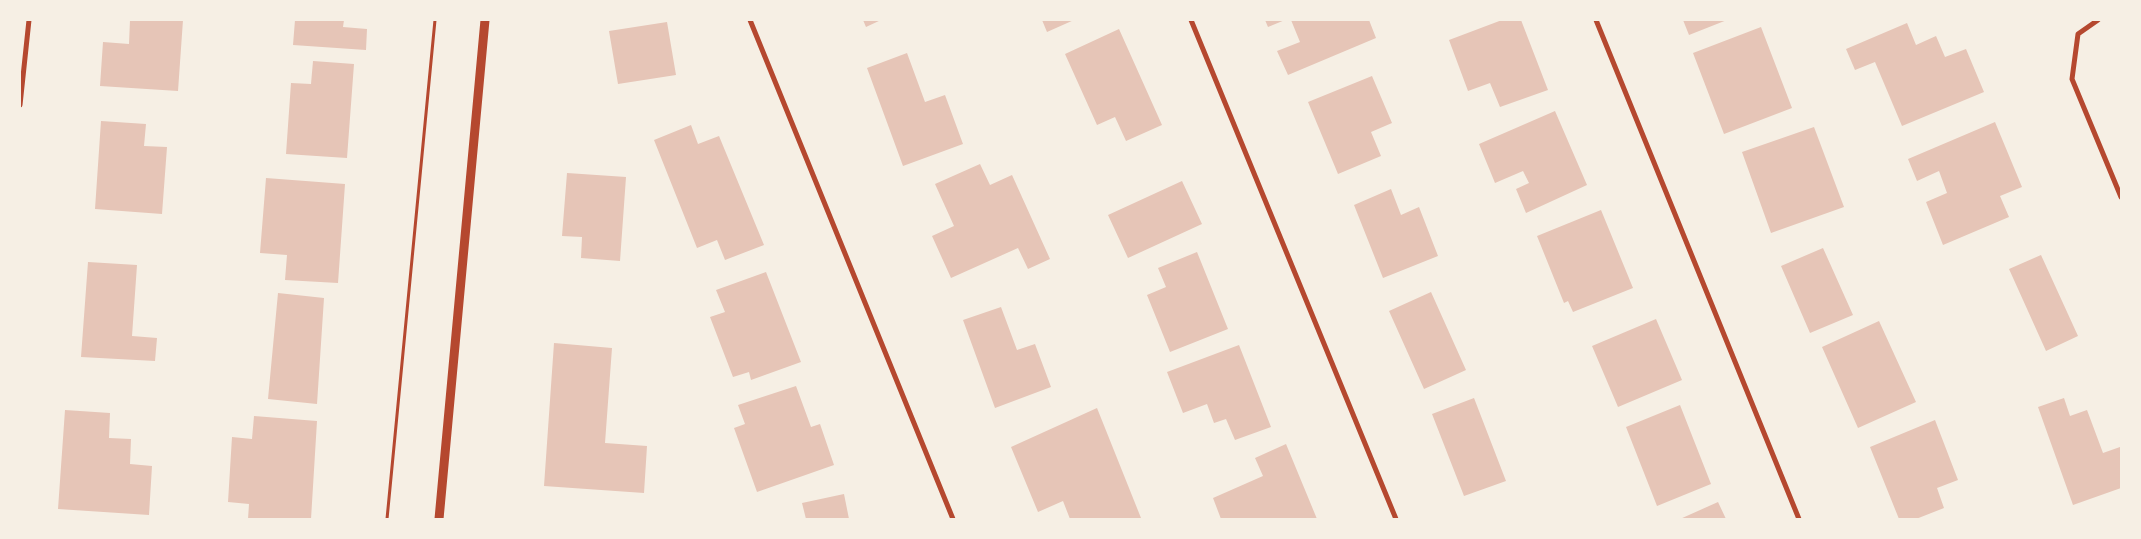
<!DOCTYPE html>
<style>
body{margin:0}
#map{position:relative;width:2141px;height:539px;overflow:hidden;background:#f6efe4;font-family:Rubik,sans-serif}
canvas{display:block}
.frame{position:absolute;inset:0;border:21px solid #f6efe4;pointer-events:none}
</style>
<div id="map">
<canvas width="2141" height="539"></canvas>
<div class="frame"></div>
</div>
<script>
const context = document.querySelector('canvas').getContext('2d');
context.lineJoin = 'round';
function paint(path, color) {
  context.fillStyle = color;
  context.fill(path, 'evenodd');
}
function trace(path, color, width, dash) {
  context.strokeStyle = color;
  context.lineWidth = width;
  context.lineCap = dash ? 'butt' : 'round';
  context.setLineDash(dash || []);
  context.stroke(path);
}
const building = new Path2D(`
 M130,20h53l-5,71 -78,-5 3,-44 26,2z
 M295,20h49l-1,7 24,2 -1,21 -73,-5z
 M863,20h18l-15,7z
 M1042,20h32l-27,12z
 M1265,20h20l-17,7z
 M1291,20h78l7,18 -88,37 -11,-24 23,-9z
 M1502,20h19l27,70 -48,17 -10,-24 -22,8 -19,-51z
 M1683,20h44l-38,15z
 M667,22l9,53 -58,9 -9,-53z
 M1907,23l9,22 20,-9 9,21 21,-8 18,43 -82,34 -27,-64 -20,8 -9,-21z
 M1761,27l31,81 -68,26 -31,-81z
 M1119,29l43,96 -36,16 -11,-24 -18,8 -32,-71z
 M907,53l18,49 20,-7 18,49 -60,22 -36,-98z
 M313,61l41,3 -7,94 -61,-4 5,-71 20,1z
 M1372,76l20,47 -21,9 10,24 -43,18 -30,-72z
 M1555,111l32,74 -61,28 -10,-24 13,-6 -6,-12 -28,12 -16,-39z
 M101,121l45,3 -2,22 23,1 -5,67 -67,-5z
 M1995,122l27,65 -22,9 9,21 -66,28 -17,-43 21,-9 -8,-22 -22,10 -9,-22z
 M691,125l7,19 21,-8 45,109 -39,15 -8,-20 -20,8 -43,-108z
 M1814,127l30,80 -73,26 -29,-81z
 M980,164l10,21 22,-10 38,84 -22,10 -10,-21 -67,30 -19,-42 22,-10 -19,-42z
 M567,173l59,4 -6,84 -39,-3 1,-21 -20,-1z
 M266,178l79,6 -7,99 -53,-3 2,-25 -27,-2z
 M1182,181l20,43 -74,34 -20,-43z
 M1391,189l10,26 18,-8 19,49 -55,22 -29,-73z
 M1601,210l32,78 -60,24 -5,-11 -4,2 -27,-67z
 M1823,248l30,67 -43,18 -29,-67z
 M1197,252l31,77 -58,23 -23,-57 19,-8 -8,-19z
 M2041,255l37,81 -32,15 -37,-82z
 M88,262l49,3 -5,71 25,2 -2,23 -74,-4z
 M766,272l35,90 -50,18 -2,-8 -16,5 -23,-60 15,-5 -9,-22z
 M1431,292l35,78 -42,19 -35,-78z
 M278,293l46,5 -7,106 -49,-5z
 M1001,307l16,43 18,-6 16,43 -56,21 -32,-88z
 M1656,319l26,61 -64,27 -26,-61z
 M1879,321l37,81 -58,26 -36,-81z
 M554,343l58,5 -7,95 42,3 -3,47 -100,-7z
 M1239,345l32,82 -36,13 -9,-21 -12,4 -7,-19 -24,9 -16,-41z
 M796,386l15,41 9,-3 14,41 -77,27 -23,-64 11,-4 -7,-19z
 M1474,398l32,83 -42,15 -32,-82z
 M2064,398l6,18 17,-6 16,43 17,-6 1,2v39l-48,17 -35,-98z
 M1680,405l31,79 -54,22 -31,-79z
 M1097,408l44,110 -71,1 -7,-18 -25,11 -27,-65z
 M65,410l45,3 -1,25 22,1 -1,25 22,2 -3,49 -91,-6z
 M254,416l63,5 -6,98h-63l1,-15 -21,-2 4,-65 20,2z
 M1935,420l23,60 -21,8 7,20 -28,11h-17l-29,-72z
 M1286,444l31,75h-96l-8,-21 50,-22 -8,-18z
 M844,494l5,25h-43l-4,-16z
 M1718,502l8,17h-46z`);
const path = new Path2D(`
 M387,519l48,-499`);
const minor = new Path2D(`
 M750,20l203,499
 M1191,20l205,499
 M1596,20l203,499
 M2098,20l-20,14 -6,45 49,118
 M20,105l9,-85`);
const tertiary = new Path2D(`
 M439,519l46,-499`);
paint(building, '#e6c5b7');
trace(path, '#b5482f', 3);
trace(minor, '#b5482f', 5);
trace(tertiary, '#b5482f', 9);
</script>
